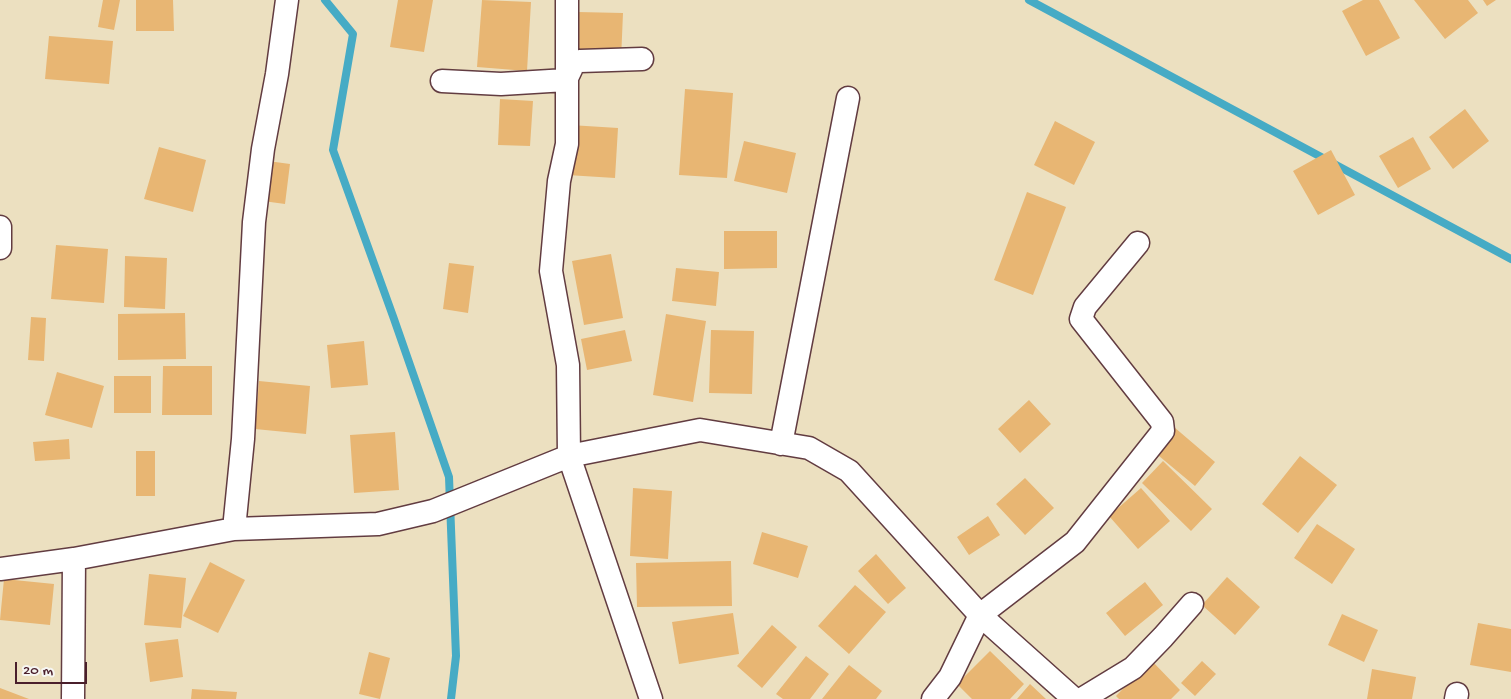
<!DOCTYPE html>
<style>
body{margin:0}
#map{position:relative;width:1511px;height:699px;overflow:hidden;background:#ece0c0;font-family:"Gochi Hand",sans-serif}
canvas{display:block}
.scale{position:absolute;left:15px;top:662px;width:72px;height:22px;box-sizing:border-box;border:2px solid #4a1f2b;border-top:0;padding-left:6px;font-size:15px;line-height:18px;white-space:nowrap;color:#4a1f2b;-webkit-text-stroke:4px #f6f6f2;paint-order:stroke}
</style>
<div id="map">
<canvas width="1511" height="699"></canvas>
<div class="scale">20 m</div>
</div>
<script>
const context = document.querySelector('canvas').getContext('2d');
context.lineJoin = 'round';
function trace(path, color, width, dash) {
  context.strokeStyle = color;
  context.lineWidth = width;
  context.lineCap = dash ? 'butt' : 'round';
  context.setLineDash(dash || []);
  context.stroke(path);
}
function paint(path, color) {
  context.fillStyle = color;
  context.fill(path, 'evenodd');
}
const stream = new Path2D(`
 M325,0l28,34 -20,116 61,169 55,158 7,179 -5,43
 M1029,0l482,259`);
const building = new Path2D(`
 M103,0h17l-6,30 -16,-3z
 M136,0h37l1,31h-38z
 M398,0h35l-9,52 -34,-5z
 M482,0l49,2 -4,69 -50,-4z
 M1363,0h16l21,38 -34,18 -24,-45z
 M1414,0h54l10,13 -33,26z
 M1483,0h13l-9,6z
 M578,12l45,1 -2,47 -44,-1z
 M49,36l64,5 -4,43 -64,-5z
 M685,89l48,4 -6,85 -48,-3z
 M500,99l33,2 -3,45 -32,-1z
 M1465,109l24,32 -36,28 -24,-32z
 M1055,121l40,21 -21,43 -40,-20z
 M570,125l48,3 -3,50 -48,-3z
 M1413,137l18,32 -33,19 -19,-32z
 M744,141l52,12 -9,40 -53,-12z
 M159,147l47,13 -13,52 -49,-13z
 M1331,150l24,45 -37,20 -25,-44z
 M268,161l22,3 -5,40 -22,-3z
 M1027,192l39,15 -33,88 -39,-15z
 M724,231h53v37l-53,1z
 M56,245l52,4 -4,54 -53,-4z
 M611,254l12,64 -39,7 -12,-64z
 M125,256l42,2 -2,51 -41,-2z
 M449,263l25,3 -6,47 -25,-4z
 M676,268l43,4 -3,34 -44,-5z
 M185,313l1,46 -68,1v-46z
 M666,314l40,7 -13,81 -40,-7z
 M31,317l15,1 -2,43 -16,-1z
 M625,330l7,31 -45,9 -6,-31z
 M711,330l43,1 -2,63 -43,-1z
 M364,341l4,44 -37,3 -4,-43z
 M163,366h49v49h-50z
 M57,372l47,14 -12,42 -47,-13z
 M114,376h37v37h-37z
 M259,381l51,5 -4,48 -51,-5z
 M1029,400l22,24 -31,29 -22,-24z
 M1174,427l41,35 -20,24 -42,-35z
 M395,432l4,58 -45,3 -4,-58z
 M69,439l1,20 -35,2 -2,-19z
 M136,451h19v45h-19z
 M1300,456l37,29 -39,48 -36,-29z
 M1163,461l49,48 -21,22 -49,-48z
 M1025,478l29,30 -29,27 -29,-31z
 M633,488l39,3 -4,68 -38,-3z
 M1141,488l29,33 -32,28 -29,-33z
 M988,516l12,19 -31,20 -12,-18z
 M1317,524l38,25 -23,35 -38,-26z
 M762,532l46,14 -10,32 -45,-14z
 M876,554l30,34 -18,16 -30,-33z
 M731,561l1,45 -95,1 -1,-44z
 M210,562l35,18 -27,53 -35,-17z
 M149,574l37,4 -5,50 -37,-3z
 M1227,577l33,30 -25,28 -33,-30z
 M4,579l50,5 -4,41 -50,-5z
 M1145,582l18,23 -38,31 -19,-23z
 M855,585l31,27 -37,42 -31,-28z
 M733,613l6,41 -60,10 -7,-42z
 M1342,614l36,16 -14,32 -36,-17z
 M1478,623l33,6v43l-41,-7z
 M772,625l25,22 -35,41 -25,-22z
 M178,639l5,38 -33,5 -5,-39z
 M990,651l34,33 -14,15h-38l-15,-15z
 M369,652l21,6 -10,41 -21,-5z
 M806,656l23,18 -19,25h-27l-7,-5z
 M1151,660l29,30 -9,9h-52l-3,-3z
 M1202,661l14,13 -21,22 -14,-13z
 M849,665l33,26 -6,8h-54z
 M1372,669l44,8 -4,22h-45z
 M1030,684l16,15h-29z
 M0,688l29,11h-29z
 M192,689l45,3 -1,7h-45z`);
const street = new Path2D(`
 M567,0v144l-8,37 -8,90 17,94 1,91 82,243
 M442,81l59,3 65,-4 8,-17 6,-2 62,-2
 M0,227v21
 M781,444l67,-346
 M234,529l9,-90 11,-217 9,-73 14,-75 10,-74
 M0,569l74,-10 160,-30 144,-5 55,-13 136,-55 131,-26 109,18 40,23 131,144 94,84
 M73,699l1,-140
 M933,699l17,-22 30,-62 95,-73 88,-111 -1,-9 -81,-103 4,-12 53,-64
 M1082,699l51,-31 30,-31 29,-33
 M1456,699l1,-5`);
trace(stream, '#46abc5', 8);
paint(building, '#e8b673');
trace(street, '#623c41', 25);
trace(street, '#fff', 22);
</script>
